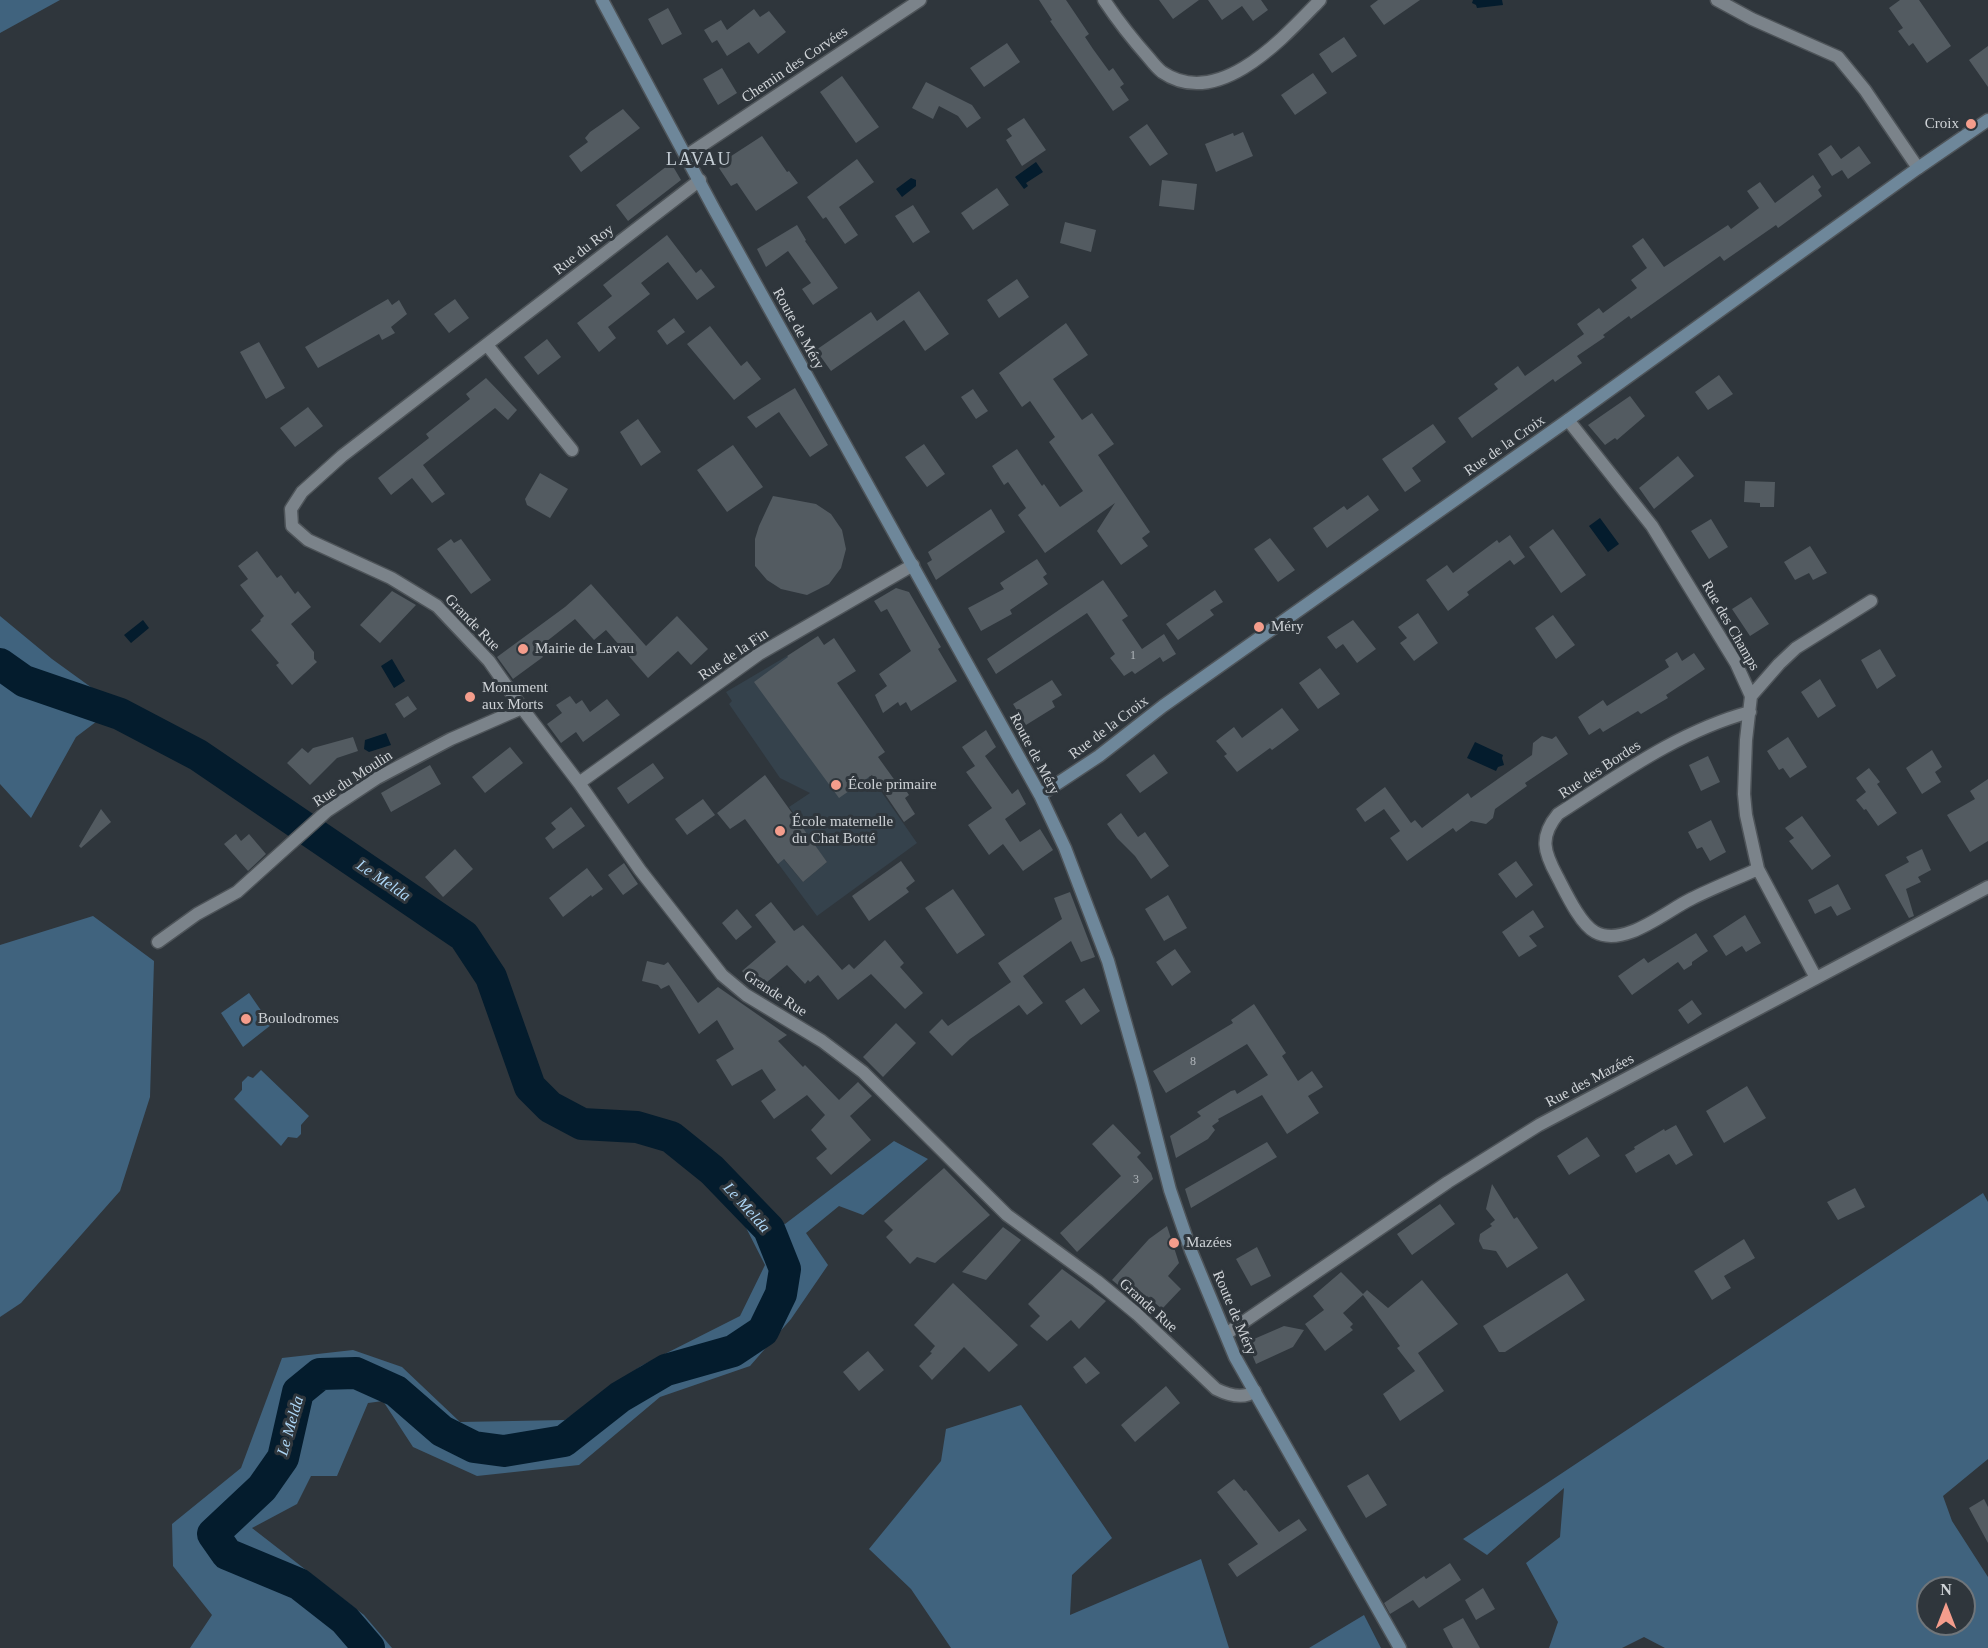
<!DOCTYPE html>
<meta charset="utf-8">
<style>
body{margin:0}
#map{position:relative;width:1988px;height:1648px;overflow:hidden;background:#2f363c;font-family:Georgia,serif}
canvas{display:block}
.north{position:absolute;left:1916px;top:1576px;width:60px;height:60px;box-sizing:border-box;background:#2f363c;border:2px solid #6f757a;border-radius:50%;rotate:0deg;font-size:16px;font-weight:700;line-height:24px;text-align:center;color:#cfd3d7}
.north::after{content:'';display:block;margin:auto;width:21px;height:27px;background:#f49d8c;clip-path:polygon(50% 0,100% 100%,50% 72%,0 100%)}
</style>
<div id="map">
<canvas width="1988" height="1648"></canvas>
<div class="north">N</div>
</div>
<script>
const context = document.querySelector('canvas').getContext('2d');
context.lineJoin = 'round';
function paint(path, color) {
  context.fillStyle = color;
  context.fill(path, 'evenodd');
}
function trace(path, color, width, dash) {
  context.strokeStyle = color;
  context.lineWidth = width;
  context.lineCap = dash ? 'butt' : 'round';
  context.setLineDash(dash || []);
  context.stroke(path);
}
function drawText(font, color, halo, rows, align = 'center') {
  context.font = font + ' Georgia,serif';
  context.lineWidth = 6;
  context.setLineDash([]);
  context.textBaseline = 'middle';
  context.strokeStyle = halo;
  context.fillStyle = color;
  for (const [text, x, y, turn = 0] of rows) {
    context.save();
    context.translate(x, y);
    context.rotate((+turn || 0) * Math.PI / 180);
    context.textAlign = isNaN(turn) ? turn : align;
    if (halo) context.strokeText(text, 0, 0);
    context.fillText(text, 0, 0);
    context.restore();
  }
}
const built = new Path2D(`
 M787,656l130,187 -100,73 -46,-62 5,-4 27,32 24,-20 -25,-33 2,-2 -15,-20 21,-14 -30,-15 -51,-74 3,-3 -6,-9z`);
const green = new Path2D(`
 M0,0h60l-60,33z
 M0,616l52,43 65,47 -41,31 -45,81 -31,-34z
 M93,916l61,45 -4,136 -30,94 -99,112 -21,14v-372z
 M249,993l22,32 -28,22 -22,-34z
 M261,1070l48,46 -8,9v9l-4,4 -9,-1 -7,9 -47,-47 8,-9v-8l6,-6 5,2z
 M894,1141l34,18 -65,56 -24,-9 -33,27 22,32 -37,54 -41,47 -90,31 -81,68 -102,11 -64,-29 -30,-46 -15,2 -31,73h-26l-14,28 -45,24 112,87 28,33h-202l22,-33 -39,-49 -1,-42 69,-56 41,-110 71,-8 49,17 58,55 105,-2 76,-54 99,-50 25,-51 -28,-55 48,14z
 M1983,1193l5,9v257l-45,37 9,25 36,56v71h-323l-21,-11 -22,11h-73l9,-26 -32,-59 34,-26 4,-49 -77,67 -24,-16zM1928,1588h36v36h-36z
 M1021,1405l91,133 -40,37 -2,40 131,-56 28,89h-278l-40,-59 -42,-40 72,-88 5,-32z
 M1364,1615l17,33h-72z`);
const water = new Path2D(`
 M1473,0h29l1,5 -26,3 -1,-3 -4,-2z
 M1036,162l7,10 -17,11 2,3 -4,3 -9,-12z
 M911,178l5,2v6l-14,11 -6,-8z
 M1600,518l19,26 -11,8 -19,-26z
 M143,620l6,8 -18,15 -7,-8z
 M392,659l13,22 -11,7 -13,-22z
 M386,733l5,12 -22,7 -5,-3 1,-9z
 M1475,742l28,13 -1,3 2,7 -6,2 -2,4 -29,-13z`);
const river = new Path2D(`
 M0,664l24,17 96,33 78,41 266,181 27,41 39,110 20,20 32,17 55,3 34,10 41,33 57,59 16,40 -4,25 -18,37 -30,20 -67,19 -46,27 -56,44 -60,10 -30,-4 -32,-16 -46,-40 -40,-18 -36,1 -22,18 -15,66 -21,30 -49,46 14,20 72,30 46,36 24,28`);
const building = new Path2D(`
 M1039,0h27l23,34 -4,3 8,12 16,22 4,-3 11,16 -4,3 9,13 -16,11 -63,-90 2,-1z
 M1159,0h40l-26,19z
 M1208,0h53l7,10 -15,11 -11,-15 -20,14z
 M1378,0h42l-36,25 -14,-19z
 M1900,0h19l32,46 -24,17 -14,-20 -4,3 -11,-15 5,-3 -14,-20z
 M668,8l14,26 -20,11 -14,-26z
 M754,9l6,8 9,-6 17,21 -28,22 -9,-12 -22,14 -10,-16 -5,3 -8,-13 17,-10 6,10z
 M1344,37l13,19 -25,17 -13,-19z
 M1007,43l13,19 -36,25 -14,-19z
 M1988,46v41l-19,-27z
 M722,68l15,25 -19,12 -15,-26z
 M1313,73l14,20 -32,22 -14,-20z
 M842,76l37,51 -23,16 -36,-51z
 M926,82l46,23 9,13 -14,10 -9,-12 -19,-10 -6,13 -21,-11z
 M623,109l17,19 -59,44 -12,-16 19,-14 -3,-4 5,-6z
 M1024,118l22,32 -24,16 -16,-26 6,-4 -5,-7z
 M1147,124l21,30 -18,12 -21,-29z
 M1243,132l10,24 -37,16 -11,-28 28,-11 1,3z
 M762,136l25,36 2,-1 9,12 -42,28 -19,-28 -6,3 -12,-18 8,-5 -2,-3z
 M1831,145l10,14 18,-13 12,17 -23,16 -6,-9 -10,6 -14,-22z
 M857,159l17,23 -35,25 19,28 -13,9 -19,-27 -3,2 -16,-22z
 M671,163l10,17 -53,41 -12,-16z
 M1813,175l8,12 -3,3 4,6 -44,32 -2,-3 -52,36 -4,-5 -89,63 -2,-3 -26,19 2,2 -28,19 5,7 -27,19 -2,-3 -81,59 -14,-20 40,-29 -4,-5 24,-18 7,10 59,-42 -7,-10 22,-16 4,5 34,-25 -6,-8 16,-12 -15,-22 11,-8 21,29 64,-42 3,4 28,-21 -12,-17 13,-9 15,21z
 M1162,180l35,4 -3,26 -35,-4z
 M997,188l12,17 -36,25 -12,-17z
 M913,205l17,27 -17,11 -18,-27z
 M1065,222l31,8 -5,22 -31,-9z
 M797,225l9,15 -1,1 33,47 -25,17 -11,-16 9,-6 -23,-32 -22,16 -9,-18z
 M667,235l29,38 5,-4 14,18 -18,13 -29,-38 -27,21 9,11 -42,33 8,11 -17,14 -22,-29 35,-27 -9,-11z
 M1017,279l12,18 -30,21 -12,-18z
 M919,291l30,43 -24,17 -21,-31 -73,51 -15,-21 55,-38 6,9z
 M388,299l4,6 7,-5 8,14 -16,13 4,6 -13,7 -3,-6 -61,34 -13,-21z
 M455,299l14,19 -20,15 -15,-19z
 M674,318l11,14 -18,13 -10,-14z
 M1066,323l22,32 -35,24 29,41 10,-7 22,31 -16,11 52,77 -8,6 6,8 -27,19 -24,-34 18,-28 -70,50 -27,-38 8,-7 -18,-26 -4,3 -12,-19 25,-17 25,37 2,-2 16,23 23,-16 -34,-49 6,-5 -25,-36 -8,6 -23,-34z
 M710,326l31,40 6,-5 14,18 -27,21 -47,-56z
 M547,339l14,18 -23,18 -14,-18z
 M259,342l26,46 -19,11 -26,-47z
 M1719,375l14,19 -25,16 -13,-18z
 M486,378l31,32 -9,10 -13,-12 -72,57 22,29 -13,9 -20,-25 -21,17 -13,-17 51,-40 -3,-4 44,-35 -4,-5z
 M795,388l33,57 -18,12 -31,-45 -23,16 -9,-11z
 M973,389l15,22 -12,8 -15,-22z
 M1630,396l15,20 -28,24 -2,-2 -10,7 -17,-20z
 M308,407l15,19 -28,21 -15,-19z
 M638,419l23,33 -20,14 -21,-34z
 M1433,424l13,18 -34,26 9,13 -16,11 -23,-33z
 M924,444l21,30 -18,13 -22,-30z
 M733,445l30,42 -36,25 -30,-42z
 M1678,456l16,20 -40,33 -15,-21z
 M540,473l28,16 -18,29 -23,-13 -2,-6z
 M1745,481l30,1 -1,25h-14v-4l-16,-1z
 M1368,495l11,15 -52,38 -14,-20 31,-22 3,4z
 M773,496l43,8 15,10 11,16 4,19 -5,19 -12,16 -22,11 -26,-6 -14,-9 -12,-14v-27l4,-13z
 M991,509l14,23 -69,48 -9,-17 5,-3 -4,-8z
 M1711,519l17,28 -19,12 -18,-28z
 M1553,529l33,46 -25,18 -32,-46z
 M1510,535l15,22 -11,8 -4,-5 -43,32 2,3 -21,16 -22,-31 21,-15 6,8 44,-33 2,3z
 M1270,538l25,32 -17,12 -24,-33z
 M451,539l3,4 7,-4 30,41 -20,14 -34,-45z
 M1810,546l17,27 -14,7 -4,-7 -14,7 -11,-18z
 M257,551l20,27 4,-3 14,19 3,-3 13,16 -20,17 23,28v7l3,3 -25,23 -16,-20 3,-2 -28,-33 10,-9 -1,-1 4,-4 -24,-31 8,-6 -10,-13z
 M1037,559l10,15 -4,3 5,7 -38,26 2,4 -31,17 -13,-23 36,-19 -4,-6z
 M1103,580l25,36 -6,4 20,29 22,-15 12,20 -13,8 -3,-5 -25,17 -3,-3 -8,5 -14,-18 5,-4 -28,-41 -91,61 -9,-15z
 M591,584l55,62 31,-30 31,33 -17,16 -13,-14 -30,27 -42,-48 -12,10 -19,-21 -38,30 6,8 -30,22 -16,-22 68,-50z
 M896,588l13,4 32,55 -3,2 19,32 -46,30 -5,-9 -6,4 -2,-4 -15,11 -8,-18 12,-9 -8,-12 32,-23 -24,-42 -6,3 -7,-11z
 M1215,590l8,12 -13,8 4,5 -36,25 -12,-16z
 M392,591l24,14 -36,38 -20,-18z
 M1751,597l18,27 -19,12 -18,-27z
 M1418,613l20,30 -24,18 -14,-18 7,-5 -9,-11z
 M1553,615l22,30 -19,14 -21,-31z
 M1353,620l23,29 -19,14 -14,-19 -7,5 -9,-12z
 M818,636l6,9 10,-7 22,33 -19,12 48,69 -7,5 18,25 3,-2 10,15 -4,3 10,16 -11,8 -32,-47 -33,23 -85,-116 34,-25 -1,-1z
 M1880,649l16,27 -19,13 -16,-29z
 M1677,652l5,9 12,-8 11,16 -39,26 2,3 -27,16 -3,-3 -35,21 -3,-4 -11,7 -11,-18 25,-17 4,6 62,-39 -4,-7z
 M1320,668l20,26 -22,15 -19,-26z
 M1820,679l16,27 -18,12 -17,-26z
 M1052,680l10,15 -10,6 3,6 -29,18 -13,-21z
 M408,696l9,13 -13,9 -9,-14z
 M570,696l6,8 6,-4 8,12 17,-13 13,16 -37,27 -7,-10 -15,11 -14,-19 15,-11 -6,-8z
 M1282,708l17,22 -27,20 -2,-2 -33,24 -13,-16 3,-2 -11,-13 18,-14 8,11z
 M986,730l10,17 -11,9 27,38 6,-5 8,15 -21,15 15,23 20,-13 13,21 -30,21 -20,-27 -14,11 -21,-30 24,-17 -26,-36 9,-6 -13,-19z
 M1542,736l10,3 4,-3 12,18 -43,29 2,3 -32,23 -2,9 -7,6 -15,-3 -15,11 -3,-4 -46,33 -17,-23 10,-7 -16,-22 -19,13 -9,-13 29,-22 26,36 4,-3 7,8 46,-35 3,5 61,-43 1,-12z
 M353,737l5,14 -21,7 -27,27 -23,-22 15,-15 6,5 5,-5z
 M1788,737l19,30 -17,11 -7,-10 -4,2 -12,-19z
 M510,747l13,16 -38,30 -13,-16z
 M1932,750l10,17 -7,5 6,10 -19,12 -16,-26z
 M1154,754l14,19 -28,20 -14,-18z
 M1708,756l12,26 -19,9 -12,-26z
 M653,763l11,15 -36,26 -11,-16z
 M430,765l11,19 -50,28 -10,-19z
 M1869,768l11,14 -3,2 20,29 -19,13 -12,-17 -2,1 -8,-10 10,-8 -10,-14z
 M765,775l62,87 -24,20 -19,-23 -6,5 -33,-45 -15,10 -13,-16z
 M1988,779v62l-18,11 -23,-37 28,-16 -5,-8z
 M703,799l12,16 -28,20 -12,-16z
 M571,807l14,19 -32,23 -8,-11 11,-9 -5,-6z
 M101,809l10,13 -30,26 -2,-2z
 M1121,813l17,24 7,-5 24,34 -18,13 -16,-23 -18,-18 -10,-14z
 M1802,816l29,40 -19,14 -23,-29 5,-3 -9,-10z
 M1711,820l15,32 -16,9 -8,-14 -5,2 -9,-17z
 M236,834l5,7 8,-7 17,20 -18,17 -24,-27z
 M455,849l18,20 -30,28 -18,-20z
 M1922,849l9,21 -13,7 3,5 -15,7 8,27 -5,2 -24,-43 24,-13 -3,-5z
 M901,861l14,20 -9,7 3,4 -40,29 -17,-25z
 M1516,861l17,24 -17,13 -18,-24z
 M624,863l14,21 -15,11 -15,-20z
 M587,868l16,21 -11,8 -1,-2 -28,22 -14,-19z
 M1838,884l13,25 -14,7 -6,-10 -16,8 -7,-14z
 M953,889l32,46 -28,19 -32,-46z
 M1070,892l25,65 -14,5 -10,-21 -48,35 20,27 -16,12 -8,-10 -49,34 -18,17 -23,-24 13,-13 6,7 63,-44 -13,-19 64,-44 -8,-21z
 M1168,895l19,33 -23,13 -19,-32z
 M771,902l23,29 9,-6 39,45 7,-6 5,5 31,-29 19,23 -4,4 23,26 -18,16 -34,-35 -33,26 -20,-25 -8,7 -2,-2 -3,4 -18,-19 -20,17 -3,-3 -9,8 -13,-16 34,-29 -21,-27z
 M737,909l15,18 -16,13 -14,-17z
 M1533,910l11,17 -15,9 8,10 -18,11 -17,-25z
 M1745,915l16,28 -15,9 -4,-6 -16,10 -13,-20z
 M1696,933l12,18 -16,11v3l-8,5 -6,-8 -46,33 -14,-19 26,-18 4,5z
 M1175,949l16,23 -19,14 -16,-24z
 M647,961l17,4 4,-3 30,41 20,-16 69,48 -9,6 25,26 2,-2 34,35 19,-18 14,14 -22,20 21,24 -40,35 -15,-17 11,-9 -16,-19 14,-15 -18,-20 -33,24 -13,-18 15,-11 -14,-21 -30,17 -16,-26 18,-11 -17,-29 -18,14 -30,-49 -8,4 -3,-4 -16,-4z
 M1084,988l16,23 -19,14 -16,-24z
 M1692,1000l10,14 -14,10 -10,-14z
 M1254,1004l32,49 -4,3 16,25 14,-10 11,16 -15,9 11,17 -32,21 -25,-39 -44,24 1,2 -7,5 3,4 -7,9 -32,19 -6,-22 31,-20 -4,-4 34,-21 4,-1 2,4 31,-19 -21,-31 -81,49 -13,-22 80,-48 -2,-3z
 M896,1023l20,20 -33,34 -20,-20z
 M1747,1086l19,32 -42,25 -18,-32z
 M1113,1124l28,29 -4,4 14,16 2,6 -76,73 -17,-19 61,-57 -29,-32z
 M1676,1125l17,30 -17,10 -7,-11 -33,19 -11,-18 10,-6 -1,-2 30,-18 1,2z
 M1587,1137l13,19 -31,19 -12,-19z
 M1267,1142l10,15 -86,51 -6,-19z
 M944,1168l46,47 -55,48 -18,-6 -7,7 -24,-27 7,-7 -9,-9z
 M1492,1184l22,35 3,-2 21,31 -31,20 -11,-17 -13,-2 -4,-8 1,-7 12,-8 -2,-2 5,-4 -9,-11z
 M1855,1188l10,19 -27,13 -11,-18z
 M1440,1204l15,20 -43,31 -15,-21z
 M1167,1226l12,37 -11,13 13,13 -19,20 -15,-13 -7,7 -28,-23 37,-41z
 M1003,1227l18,13 -35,40 -24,-8z
 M1744,1239l11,19 -31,18 7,12 -19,12 -18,-29z
 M1257,1247l14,29 -20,10 -15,-27z
 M1062,1269l44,32 -27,28 -8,-9 -24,21 -17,-15 10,-10 -12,-12z
 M1341,1272l22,22 4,-4 21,18 34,-28 36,44 -40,29 26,38 -44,30 -17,-27 32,-23 -18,-23 3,-2 -37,-51 -20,18 10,11 -3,3 3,3 -28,21 -20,-27 19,-14 -11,-14z
 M1567,1273l18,27 -80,52h-6l-16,-26z
 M953,1283l65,62 -29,27 -25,-25 -32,33 -13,-14 13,-13 -2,-1 5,-6 -21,-21z
 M1284,1326l20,4 -11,17 -37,17 -9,-22z
 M868,1351l16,19 -25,21 -16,-19z
 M1085,1357l15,16 -14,11 -13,-17z
 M1166,1386l14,17 -45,39 -14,-17z
 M1368,1474l19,31 -21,13 -19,-32z
 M1234,1479l10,12 2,-1 33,42 20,-13 8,11 -70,47 -9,-13 30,-20 -41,-52z
 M1984,1499l4,8v36l-19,-35z
 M1450,1563l11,17 -42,28 -6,-8 -23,14 -6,-11 40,-27 2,3z
 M1483,1588l12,21 -19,11 -11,-20z
 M1463,1618l17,30h-27l-10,-19z`);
const street = new Path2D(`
 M1104,0c14,21 29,40 45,58 4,5 8,10 13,14 57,39 122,-35 158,-72
 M1717,0l35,19 86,38 27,33 53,78
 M686,156l234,-156
 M700,180l-358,276 -40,36 -11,17 1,17 16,14 83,38 46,28 52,55 33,47 57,75 61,87 82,105 24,20 76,46 41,31 144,143 90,66 40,33 79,75c12,6 27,11 39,2
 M487,345l85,105
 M1568,420l84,106 84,137 15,33 -5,44 -2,54 2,21 12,54 58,109
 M1751,696l28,-32 17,-16 75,-47
 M1750,712c-71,19 -131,63 -192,102 -19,23 -14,38 -1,62 8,15 23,48 38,56 29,16 71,-21 96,-33 22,-11 45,-20 67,-30
 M579,783l180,-129 154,-89
 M158,942l39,-28 40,-22 90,-81 50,-33 74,-39 71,-31
 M1226,1334l222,-152 91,-57 449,-238`);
const secondary = new Path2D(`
 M602,0l112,209 326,586 25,53 43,113 34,120 28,109 21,61 44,106 165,291
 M1040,795l59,-39 64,-50 405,-286 350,-252 70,-48`);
const markers = [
 [1971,124,6,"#f49d8c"],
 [1259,627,6,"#f49d8c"],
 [523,649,6,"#f49d8c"],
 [470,697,6,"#f49d8c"],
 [836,785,6,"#f49d8c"],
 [780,831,6,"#f49d8c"],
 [246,1019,6,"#f49d8c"],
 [1174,1243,6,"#f49d8c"]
];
const numberNames = [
 ["1",1133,656],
 ["8",1193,1062],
 ["3",1136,1180]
];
const streetNames = [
 ["Chemin des Corvées",795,65,-34],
 ["Rue du Roy",584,250,-38],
 ["Route de Méry",798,329,61],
 ["Rue de la Croix",1505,446,-35],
 ["Grande Rue",472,623,46],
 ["Rue des Champs",1730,626,60],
 ["Rue de la Fin",734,655,-34],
 ["Rue de la Croix",1109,728,-37],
 ["Route de Méry",1034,754,62],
 ["Rue des Bordes",1600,770,-33],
 ["Rue du Moulin",353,779,-33],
 ["Grande Rue",775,994,33],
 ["Rue des Mazées",1590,1081,-28],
 ["Grande Rue",1148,1306,42],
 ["Route de Méry",1234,1313,67]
];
const poiNames = [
 ["Croix",1959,124,"right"],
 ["Méry",1271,627],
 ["Mairie de Lavau",535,649],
 ["Monument",482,688],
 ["aux Morts",482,705],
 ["École primaire",848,785],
 ["École maternelle",792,822],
 ["du Chat Botté",792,839],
 ["Boulodromes",258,1019],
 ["Mazées",1186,1243]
];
const waterNames = [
 ["Le Melda",383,881,34],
 ["Le Melda",746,1208,48],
 ["Le Melda",291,1426,-74]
];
const quarterNames = [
 ["LAVAU",699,160]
];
paint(built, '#35424c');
paint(green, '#40637e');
paint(water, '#041c2d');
trace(river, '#041c2d', 32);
paint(building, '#535b61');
trace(street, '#4e5459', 15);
trace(secondary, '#4e5459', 15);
trace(street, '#7b838a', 12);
trace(secondary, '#6e879a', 12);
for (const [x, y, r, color] of markers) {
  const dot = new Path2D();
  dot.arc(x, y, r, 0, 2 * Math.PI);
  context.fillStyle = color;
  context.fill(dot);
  trace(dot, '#2f363c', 2);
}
drawText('12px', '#b0b5ba', null, numberNames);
drawText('15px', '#cfd3d7', '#2f363c', streetNames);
drawText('15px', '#cfd3d7', '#2f363c', poiNames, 'left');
drawText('italic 16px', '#add6f6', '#2f363c', waterNames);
context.letterSpacing = '1.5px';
drawText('18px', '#c4cdd4', '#2f363c', quarterNames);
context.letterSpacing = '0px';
</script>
